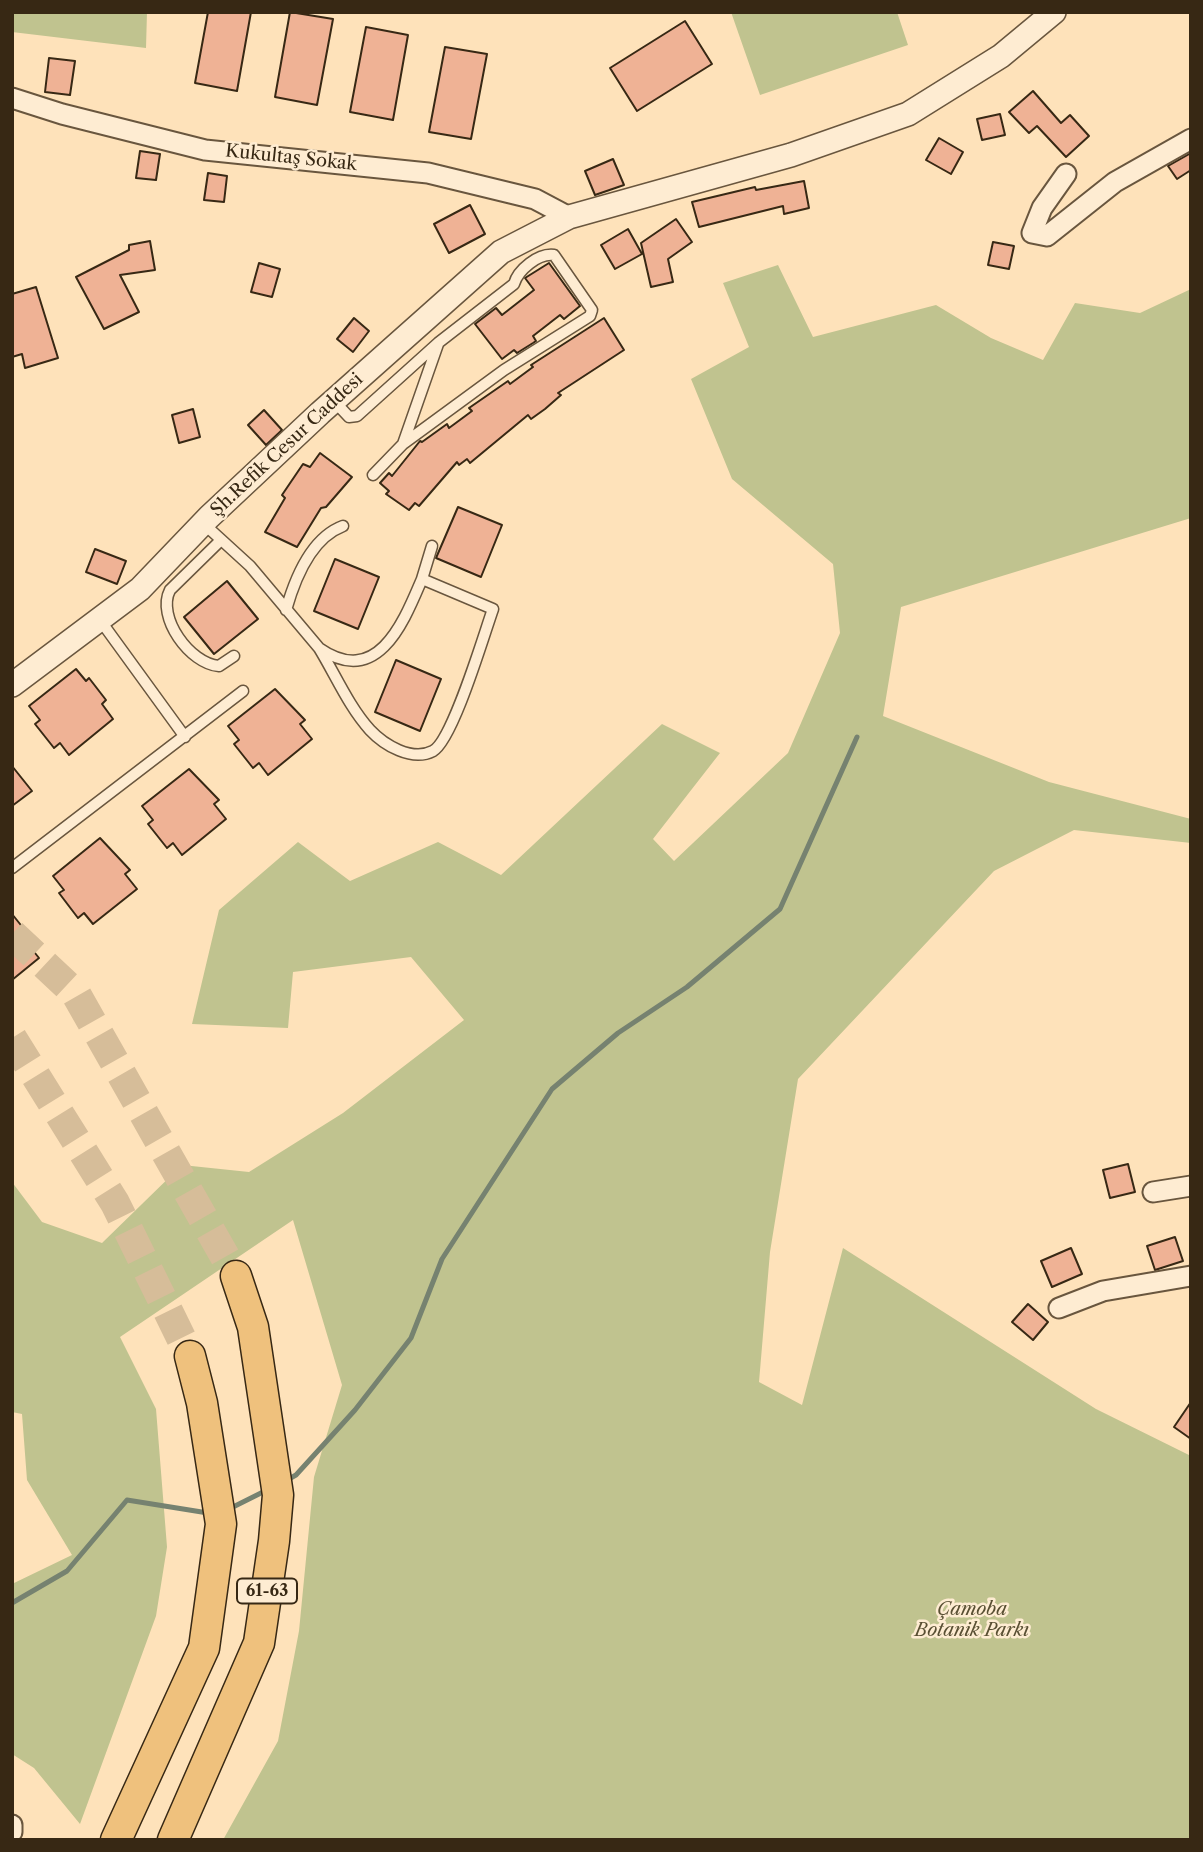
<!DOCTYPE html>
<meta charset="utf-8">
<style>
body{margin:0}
#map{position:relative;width:1203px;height:1852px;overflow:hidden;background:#fee2ba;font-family:"Libre Caslon Text",serif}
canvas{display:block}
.frame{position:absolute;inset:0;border:14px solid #372814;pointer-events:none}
</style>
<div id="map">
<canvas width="1203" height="1852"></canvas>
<div class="frame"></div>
</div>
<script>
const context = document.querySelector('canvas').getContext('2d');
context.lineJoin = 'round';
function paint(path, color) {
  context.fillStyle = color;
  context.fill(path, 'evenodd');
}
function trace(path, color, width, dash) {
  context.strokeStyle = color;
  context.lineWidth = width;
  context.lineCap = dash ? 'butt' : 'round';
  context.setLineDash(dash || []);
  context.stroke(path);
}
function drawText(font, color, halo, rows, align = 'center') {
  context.font = font + ' "Libre Caslon Text",serif';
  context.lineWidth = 5;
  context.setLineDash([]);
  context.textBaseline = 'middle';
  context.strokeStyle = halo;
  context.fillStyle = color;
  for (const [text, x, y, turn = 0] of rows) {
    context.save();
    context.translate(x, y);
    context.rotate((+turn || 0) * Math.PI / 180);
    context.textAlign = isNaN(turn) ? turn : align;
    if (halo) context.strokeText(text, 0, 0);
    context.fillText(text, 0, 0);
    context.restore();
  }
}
const green = new Path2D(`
 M12,12h135l-1,36 -134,-16z
 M731,12h166l11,33 -148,50z
 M778,265l35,72 123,-32 55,33 52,22 32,-57 65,10 51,-24v229l-290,89 -18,109 166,66 142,37v24l-117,-13 -80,41 -196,208 -28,173 -11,130 43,23 41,-157 253,161 95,47v384h-968l55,-99 21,-110 15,-154 28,-92 -49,-165 -173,117 36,72 11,138 -11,69 -76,208 -46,-56 -22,-14v-170l60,-29 -45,-75 -5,-66 -10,-2v-230l30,40 60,21 80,-78 67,7 94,-59 121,-93 -53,-63 -118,15 -5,56 -96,-4 27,-114 79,-68 52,39 88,-39 63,33 161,-151 58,29 -67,86 21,22 114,-108 52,-120 -7,-69 -101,-85 -41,-100 58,-32 -26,-64z`);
const stream = new Path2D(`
 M287,1480l9,-5 59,-65 56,-72 31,-79 110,-170 66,-56 69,-46 93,-78 77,-172
 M227,1510l42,-21
 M12,1603l55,-32 60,-71 81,13`);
const building = new Path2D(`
 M208,12h43l-14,79 -42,-8z
 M290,12l43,7 -16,86 -42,-8z
 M685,21l27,43 -75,47 -27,-43z
 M366,27l42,8 -15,85 -43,-8z
 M445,47l42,7 -16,85 -42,-7z
 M49,58l26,3 -5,34 -25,-3z
 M1033,91l28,32 9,-8 19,21 -23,21 -29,-31 -8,7 -20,-21z
 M1000,114l5,21 -23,5 -5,-21z
 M939,138l24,14 -12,22 -25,-14z
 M140,151l20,3 -4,26 -20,-2z
 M1191,153v17l-14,9 -9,-13z
 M613,159l11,26 -29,10 -10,-24z
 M208,173l19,3 -3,26 -20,-2z
 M804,181l5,27 -25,6 -1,-8 -84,21 -7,-25 63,-15 1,3z
 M470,205l15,29 -36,19 -15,-29z
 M676,219l16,23 -24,17 5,23 -22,5 -10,-44z
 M628,229l14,25 -27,15 -14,-24z
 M150,241l5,29 -35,5 19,37 -35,17 -28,-52 53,-27v-5z
 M993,242l21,4 -5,23 -21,-4z
 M259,263l21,6 -8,28 -21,-5z
 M549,263l31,43 -16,13 -4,-4 -27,21 3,5 -3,2 -16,10 -3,-3 -12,9 -27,-35 21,-16 6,7 32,-25 -9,-12z
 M36,287l22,71 -33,10 -3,-14 -10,3v-63z
 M354,318l15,13 -16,21 -16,-13z
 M604,318l20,32 -66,43 3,2 -16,14 -14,10 -3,-4 -58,48 -3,-4 -8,6 -2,-3 -38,44 -4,-3 -6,7 -23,-16 3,-3 -9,-8 9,-10 3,3 28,-35 2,1 25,-18 2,4 23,-17 -3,-3 39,-27 2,3 23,-17 -2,-2z
 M193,409l7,28 -21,6 -7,-28z
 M264,410l18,20 -16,15 -18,-20z
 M320,453l32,24 -26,30 -5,1 -24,39 -32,-15 20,-34 -3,-3 21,-31 7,3z
 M458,507l44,18 -21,52 -45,-19z
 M95,549l31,12 -9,23 -31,-12z
 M335,559l44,18 -21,52 -44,-18z
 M227,581l31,38 -44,35 -30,-37z
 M396,660l45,19 -21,52 -45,-19z
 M76,669l10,12 3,-3 17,22 -4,4 11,15 -44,36 -9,-12 -6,5 -19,-24 5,-4 -11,-14z
 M275,689l30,31 -5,4 12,15 -44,36 -9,-12 -6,5 -19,-24 5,-4 -11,-14z
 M12,766l20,25 -20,15z
 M189,769l30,31 -5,4 12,15 -44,36 -9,-12 -6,5 -19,-24 5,-4 -11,-14z
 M100,838l30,32 -5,4 12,15 -44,35 -9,-11 -6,5 -19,-25 5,-3 -11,-14z
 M12,914l20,25 -5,4 12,15 -27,22z
 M1128,1164l7,28 -25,6 -7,-28z
 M1175,1237l8,24 -28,9 -8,-24z
 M1071,1248l11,26 -30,13 -11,-26z
 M1028,1304l20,18 -15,18 -21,-18z
 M1191,1402v37l-17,-12z`);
const primaryTunnel = new Path2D(`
 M12,934l64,60 160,282
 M12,1038l103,165 75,153`);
const service = new Path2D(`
 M335,402l14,15 8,-1 81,-73 76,-59c4,-14 24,-31 40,-29l38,55 -2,6 -86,54 -101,74
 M373,475l30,-31 35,-100
 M204,524l46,42 69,82c59,41 85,-27 103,-69l71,30c-9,25 -40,131 -60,142 -21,11 -49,-6 -63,-21 -21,-23 -35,-56 -51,-82
 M221,540l-51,50c-14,27 20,74 49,76l15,-10
 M422,579l10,-33
 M286,610c9,-32 25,-72 57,-84
 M100,620l85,117
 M12,868l231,-177`);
const minor = new Path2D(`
 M12,98l50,16 143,36 223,23 107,26 34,18
 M1066,174l-24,34 -10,25 15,3 68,-54 76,-43
 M1153,1192l38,-6
 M1059,1308l44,-17 88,-15
 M12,1825v7`);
const tertiary = new Path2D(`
 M12,685l128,-96 69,-72 111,-104 181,-161 68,-35 222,-62 117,-41 93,-58 53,-44`);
const primary = new Path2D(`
 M116,1840l88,-192 17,-124 -19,-121 -12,-47
 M173,1840l86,-197 15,-102 4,-46 -25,-168 -17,-51`);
const shields = [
 [267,1591,60]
];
const shieldNames = [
 ["61-63",267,1591]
];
const streetNames = [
 ["Kukultaş Sokak",291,158,6],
 ["Şh.Refik Cesur Caddesi",287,445,-43]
];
const parkNames = [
 ["Çamoba",972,1610],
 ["Botanik Parkı",972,1631]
];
paint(green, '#c0c38f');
trace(stream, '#768270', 5);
paint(building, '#efb295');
trace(building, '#372814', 2);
trace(primaryTunnel, '#d6bd99', 30, [30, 15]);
trace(service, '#69563e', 13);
trace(minor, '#69563e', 23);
trace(tertiary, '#69563e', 26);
trace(primary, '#372814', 33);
trace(service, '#feecd2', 10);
trace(minor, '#feecd2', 19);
trace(tertiary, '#feecd2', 23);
trace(primary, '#efc17d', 30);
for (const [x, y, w] of shields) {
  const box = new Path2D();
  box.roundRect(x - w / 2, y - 12.5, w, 25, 5);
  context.fillStyle = '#feecd2';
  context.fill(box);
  trace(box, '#372814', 2);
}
drawText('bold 16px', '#372814', null, shieldNames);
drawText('18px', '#372814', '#feecd2', streetNames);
drawText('italic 18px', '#594f33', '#feecd2', parkNames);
</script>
